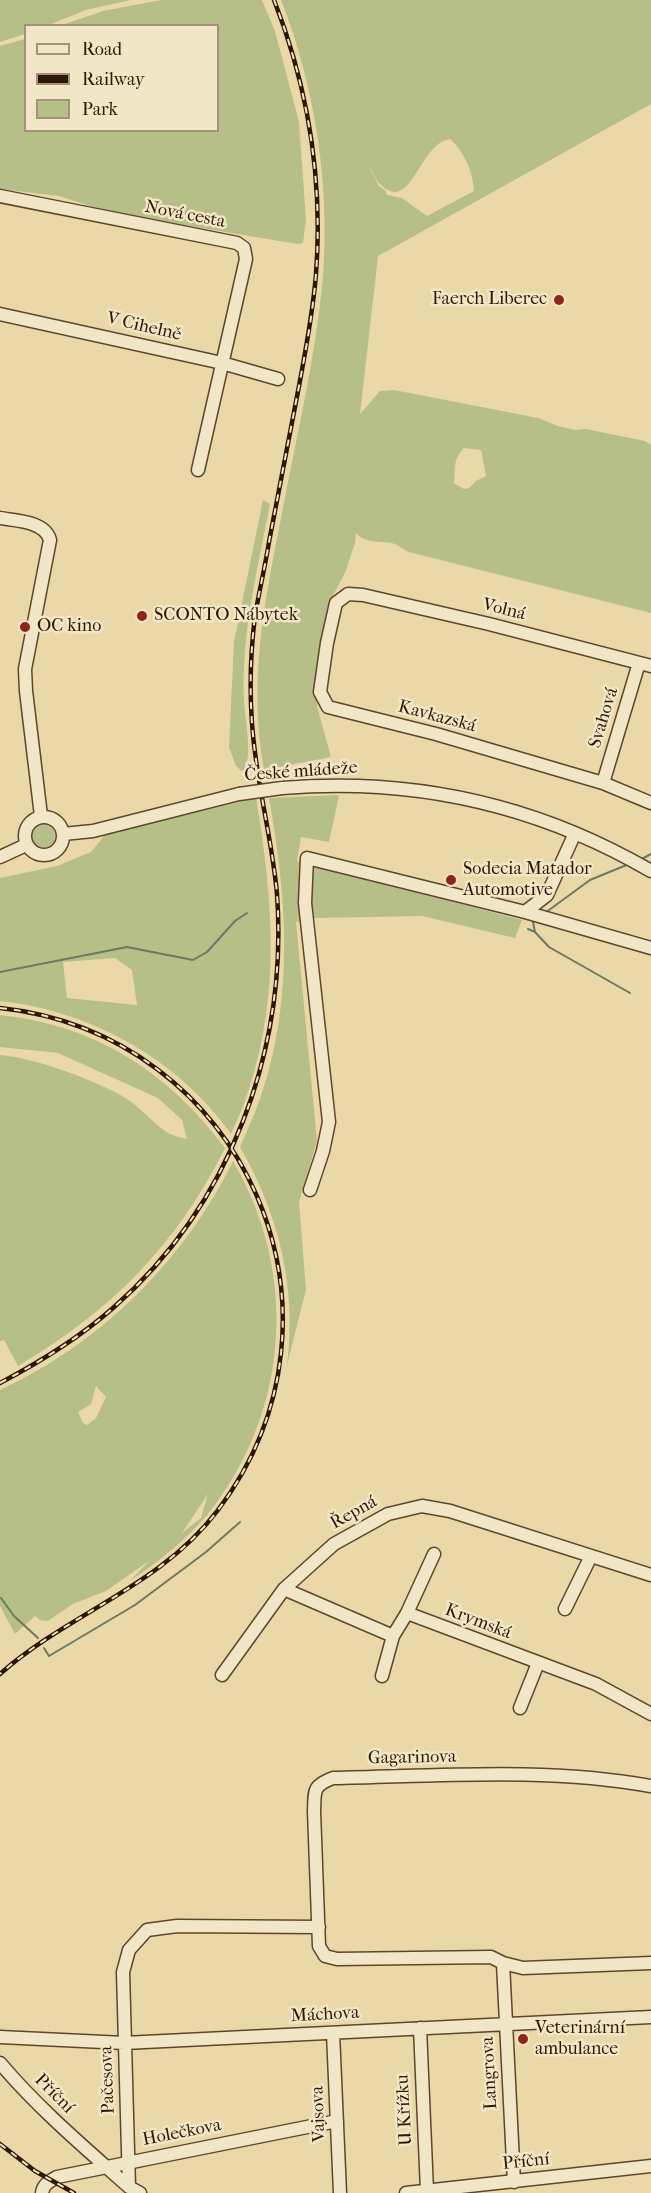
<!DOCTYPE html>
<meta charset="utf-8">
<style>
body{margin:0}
#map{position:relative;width:651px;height:2193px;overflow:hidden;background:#ead8a8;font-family:"IM FELL French Canon",serif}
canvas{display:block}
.legend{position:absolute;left:24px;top:24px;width:195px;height:108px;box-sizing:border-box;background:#f1e6c6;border:2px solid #a39378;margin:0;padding:8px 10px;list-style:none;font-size:18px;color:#2f1603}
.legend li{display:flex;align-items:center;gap:12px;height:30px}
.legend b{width:30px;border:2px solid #a39378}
</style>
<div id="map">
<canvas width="651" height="2193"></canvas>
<ul class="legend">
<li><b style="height:8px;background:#f1e6c6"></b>Road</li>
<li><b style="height:8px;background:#2f1603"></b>Railway</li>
<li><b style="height:16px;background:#b7bf88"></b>Park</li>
</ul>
</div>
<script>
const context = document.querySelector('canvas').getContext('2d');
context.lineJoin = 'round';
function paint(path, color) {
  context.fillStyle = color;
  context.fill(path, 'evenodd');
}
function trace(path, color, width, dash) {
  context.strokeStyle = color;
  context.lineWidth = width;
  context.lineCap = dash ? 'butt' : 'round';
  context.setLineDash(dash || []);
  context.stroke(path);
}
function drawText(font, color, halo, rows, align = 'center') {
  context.font = font + ' "IM FELL French Canon",serif';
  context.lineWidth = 5;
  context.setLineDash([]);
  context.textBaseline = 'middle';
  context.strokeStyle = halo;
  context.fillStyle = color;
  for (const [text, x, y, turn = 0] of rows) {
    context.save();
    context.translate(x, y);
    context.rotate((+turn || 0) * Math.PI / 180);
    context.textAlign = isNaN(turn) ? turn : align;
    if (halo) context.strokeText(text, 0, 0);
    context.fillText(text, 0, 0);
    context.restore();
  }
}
const green = new Path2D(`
 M0,0h131l-45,10 -37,15 -23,1 -1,8 -25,8z
 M161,0h101l13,31 24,91 7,98 -3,23 -6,1 -143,-24 -61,-13 -34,-11 -59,-7v-143l25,-7 1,91h192v-104l-156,-1 41,-14z
 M281,0h370v104l-273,152 -18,158 20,-23 14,-1 144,28 20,8 17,4 11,-1 59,12 6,4v168l-242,-61c-5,-2 -10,-6 -14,-8 -14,-4 -28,1 -39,-11l-1,10 -10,30 -17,32 -11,101 14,51 -67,13c-16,-89 0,-165 17,-252 15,-80 35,-161 42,-242 7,-93 -8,-189 -42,-276zM450,139c14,12 23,33 24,52l-47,25 -25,-18 -15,-3 -2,-5 -6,-4 -10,-19c4,5 6,12 10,16 33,34 39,-40 71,-44zM464,448l17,2 5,26 -10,5 -7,7 -5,1 -10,-6c2,-16 -2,-22 10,-35z
 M263,500l7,4c-12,64 -29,130 -26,196 1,22 9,53 0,73l-8,-7 -7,-19 5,-105z
 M339,795l-10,47 -28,-5 -4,24 225,59 -7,18 -93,-22 -106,2 -20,4 21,219 -18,61 7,88 -19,75c10,-77 -8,-150 -47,-218 7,-17 15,-33 21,-51 33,-98 26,-198 8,-298z
 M256,798c17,101 25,195 -8,294 -4,14 -11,28 -17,42 -53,-75 -140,-123 -231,-133v-123l57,-12 34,-14 14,-17zM115,958l17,12 5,35 -70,-7 -4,-36z
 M31 836a12 12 0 1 1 24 0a12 12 0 1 1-24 0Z
 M0,1015c96,10 168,57 225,133 -49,98 -114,163 -207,218l-14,-26 -4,1v-286c32,2 99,26 127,44 14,9 31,29 43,35 5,2 12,4 17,5l-5,-19 -24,-22 -100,-45 -58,-6z
 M233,1161c64,110 57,242 -18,344 -23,31 -53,54 -85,76l19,-20 -43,30 -33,13 -25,17 -8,-1 -5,-4 -20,18 -15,-28v-216c101,-47 184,-129 233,-229zM96,1386l10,11 -10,21 -9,7 -4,-2 -5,-11 13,-8zM208,1494l-7,24 -19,15z`);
const stream = new Path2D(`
 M640,860l11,-6
 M545,913l45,-33 39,-16
 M528,929l7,3 -2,-10
 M535,932l14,15 81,46
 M0,972l127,-25 66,13 14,-8 28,-31 12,-8
 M1,1598l13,18 24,22
 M44,1648l5,8 86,-51 71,-53 34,-30`);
const minor = new Path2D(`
 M0,196l237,47 7,5 2,11 -48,211
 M0,314l222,49 56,16
 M0,518c16,3 45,3 50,22l-25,129 1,22 15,125
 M651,666l-162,-42 -126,-29 -15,-1 -12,9 -9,40 -7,49 8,15 108,27 167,49 48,20
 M603,783l36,-120
 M282,788c132,-11 254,16 369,83
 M25 836a19 19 0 1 1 38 0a19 19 0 1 1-38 0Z
 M575,833l-28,62 -22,17 126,36
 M63,834l30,-3 146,-37
 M0,857l26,-12
 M310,1190l13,-39 6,-29 -24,-219 2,-45 218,54
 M284,1589l109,47 14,-23 189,71 55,30
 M565,1609l26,-53
 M407,1613l27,-59
 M222,1675l62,-86 50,-45 54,-30 34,-8 28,5 201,64
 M382,1676l11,-40
 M520,1708l18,-45
 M651,1786c-105,-19 -212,-10 -318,-8 -21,8 -18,13 -19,33l5,135 6,10 12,3 154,-2 12,6 20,5 128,-5
 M503,1963l11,219
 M420,2028l7,163
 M333,2033l7,160
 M0,2037l124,6 527,-26
 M0,2063c39,46 84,84 129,124l11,6
 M129,2187l-6,-215 6,-22 18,-20 30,-4 142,1
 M42,2193c1,-9 8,-12 15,-16l280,-56
 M406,2193l245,-27`);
const rail = new Path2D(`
 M0,1008c244,26 367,305 218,502 -58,77 -148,102 -218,164
 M0,1383c40,-21 79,-45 113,-75 118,-103 175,-260 164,-414 -4,-45 -15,-89 -21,-134 -7,-48 -7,-96 -1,-144 4,-24 10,-49 14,-74 10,-52 20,-104 30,-156 7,-37 14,-74 17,-112 7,-93 -8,-187 -42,-274
 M0,2144l35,27 39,22`);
const minorBridge = new Path2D(`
 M239,794l43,-6`);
const markers = [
 [559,300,6,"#8f2418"],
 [142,616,6,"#8f2418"],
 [25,627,6,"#8f2418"],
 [451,880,6,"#8f2418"],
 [523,2039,6,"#8f2418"]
];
const streetNames = [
 ["Nová cesta",185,215,11],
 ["V Cihelně",144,327,13],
 ["Volná",504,610,14],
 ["Kavkazská",437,717,15],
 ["Svahová",604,718,-73],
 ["České mládeže",301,772,-4],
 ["Řepná",354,1513,-29],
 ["Krymská",478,1622,21],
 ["Gagarinova",412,1758,-1],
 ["Máchova",325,2015,-3],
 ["Langrova",490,2073,-93],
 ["Pačesova",108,2080,-92],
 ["Příční",54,2094,45],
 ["U Křížku",405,2110,-93],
 ["Vajsova",319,2114,-92],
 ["Holečkova",182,2133,-11],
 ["Příční",526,2162,-6]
];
const poiNames = [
 ["Faerch Liberec",547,300,"right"],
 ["SCONTO Nábytek",154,616],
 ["OC kino",37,627],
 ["Sodecia Matador",463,870],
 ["Automotive",463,891],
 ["Veterinární",535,2029],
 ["ambulance",535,2050]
];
paint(green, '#b7bf88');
trace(stream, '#6e7864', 2);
trace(minor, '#5e462c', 15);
trace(minor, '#f1e6c6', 12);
trace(rail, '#2f1603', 4.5);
trace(rail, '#f1e6c6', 2, [7]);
trace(minorBridge, '#5e462c', 15, []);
trace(minorBridge, '#f1e6c6', 12);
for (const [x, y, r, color] of markers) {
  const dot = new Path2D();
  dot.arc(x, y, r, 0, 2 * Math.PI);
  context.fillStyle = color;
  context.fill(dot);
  trace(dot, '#f1e6c6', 2);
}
drawText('18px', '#2f1603', '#f1e6c6', streetNames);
drawText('18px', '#2f1603', '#f1e6c6', poiNames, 'left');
</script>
